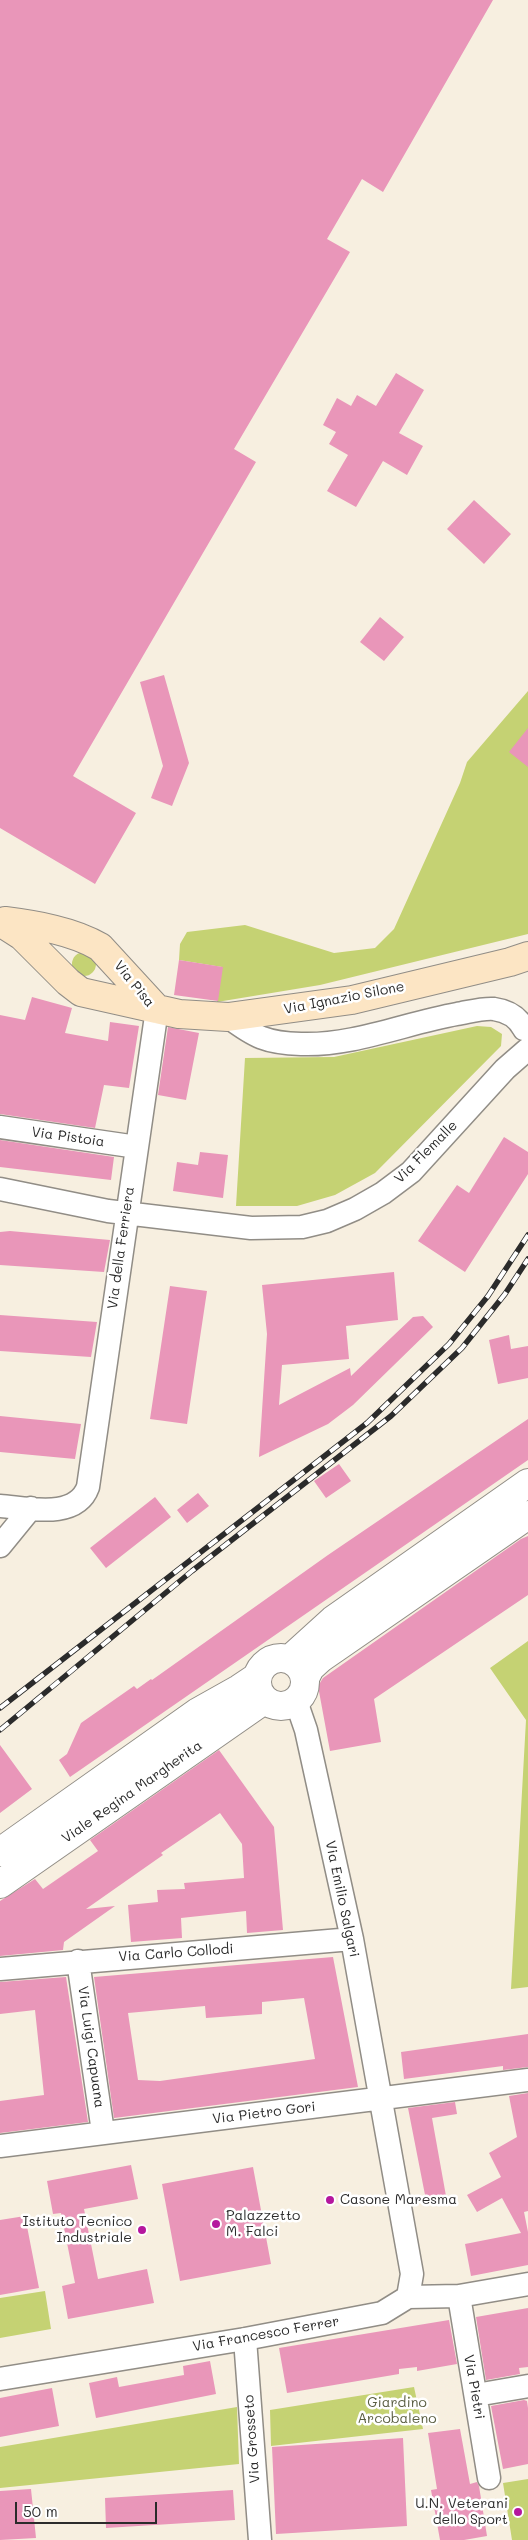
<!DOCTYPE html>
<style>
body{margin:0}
#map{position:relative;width:528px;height:2540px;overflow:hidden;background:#f7efe0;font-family:Mali,sans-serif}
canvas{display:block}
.scale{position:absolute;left:15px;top:2502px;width:142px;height:22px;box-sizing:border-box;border:2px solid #2b2b2b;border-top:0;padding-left:6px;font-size:15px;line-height:18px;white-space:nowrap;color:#2b2b2b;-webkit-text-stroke:4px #fff;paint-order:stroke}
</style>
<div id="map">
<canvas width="528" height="2540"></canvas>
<div class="scale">50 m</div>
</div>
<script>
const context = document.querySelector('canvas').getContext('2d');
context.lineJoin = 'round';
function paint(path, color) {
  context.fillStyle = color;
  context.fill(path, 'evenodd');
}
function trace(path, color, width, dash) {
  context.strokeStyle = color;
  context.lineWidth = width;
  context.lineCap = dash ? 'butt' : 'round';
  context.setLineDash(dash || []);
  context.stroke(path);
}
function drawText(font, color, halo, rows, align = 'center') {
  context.font = font + ' Mali,sans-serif';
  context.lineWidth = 5;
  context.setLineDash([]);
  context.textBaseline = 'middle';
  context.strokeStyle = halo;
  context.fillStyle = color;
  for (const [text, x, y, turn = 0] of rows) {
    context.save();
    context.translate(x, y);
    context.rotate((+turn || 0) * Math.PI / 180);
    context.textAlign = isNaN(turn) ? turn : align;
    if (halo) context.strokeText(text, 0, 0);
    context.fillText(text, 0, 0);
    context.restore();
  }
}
const green = new Path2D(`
 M528,691v243l-208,51 -103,17 5,-35 -43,-7 1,-16 7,-12 58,-7 89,28 41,-5 19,-19 66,-146 7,-21z
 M72 964a12 12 0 1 1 24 0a12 12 0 1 1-24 0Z
 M477,1026l14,1 11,7 -1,12 -126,127 -40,22 -38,11h-61l9,-148 89,-1z
 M528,1641v346l-17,2 15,-269 -36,-52z
 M45,2291l6,38 -51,9v-40z
 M414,2387l9,42 -152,17 -1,-36z
 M237,2407l2,57 -239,24v-41z
 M528,2479v61h-16l-9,-57z`);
const building = new Path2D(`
 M0,0h493l-110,192 -21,-13 -35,60 23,13 -116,197 22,13 -183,314 63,37 -41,71 -95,-56z
 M396,373l28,17 -25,43 24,13 -16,29 -24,-14 -27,46 -29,-16 21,-36 -19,-11 7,-12 -13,-7 14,-27 14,8 6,-11 19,11z
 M474,500l37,34 -27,30 -37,-35z
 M380,617l24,20 -20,24 -24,-19z
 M164,675l25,88 -17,43 -21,-8 12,-32 -23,-84z
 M528,728v39l-19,-15z
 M179,960l44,7 -5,34 -44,-6z
 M32,997l40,11 -7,25 43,8 2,-19 29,4 -10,62 -25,-3 -9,43 -95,-14v-99l25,5z
 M168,1027l31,6 -13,67 -28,-5z
 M504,1137l24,15v22l-63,98 -47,-31 39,-56 12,8z
 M0,1140l114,17 -3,23 -111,-13z
 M200,1152l28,3 -5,43 -50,-7 4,-29 21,3z
 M10,1231l100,9 -6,32 -104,-7v-33z
 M394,1272l4,48 -52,6 3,33 -67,6 -3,40 71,-37 1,8 62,-59 10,-1 10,11 -80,78 -25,19 -69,33 8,-123 -5,-49z
 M170,1286l37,5 -20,133 -37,-5z
 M0,1315l97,7 -6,35 -91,-6z
 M509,1335l2,14 17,-3v32l-30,6 -9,-44z
 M0,1416l81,8 -6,35 -75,-7z
 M528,1419v41l-458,317 -11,-17 8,-6 14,-31 53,-37 3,3 14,-10 1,1 176,-125z
 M339,1464l12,17 -25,17 -12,-17z
 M198,1493l11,13 -22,17 -10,-13z
 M155,1497l16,20 -65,51 -16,-20z
 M528,1536v59l-154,104 7,43 -51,9 -12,-65 5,-8 198,-139z
 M0,1745l32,44 -32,24z
 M219,1750l55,77 9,103 -36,3 -1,-22 -65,7 1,20 -51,4 -3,-37 30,-3 -1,-12 28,-1 -1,-6 60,-5 -2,-34 -22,-31 -59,40 2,2 -77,54 29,-3 -51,36 -1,8 -63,6v-55l35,-22 8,10 55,-38 -8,-11z
 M333,1957l25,130 -244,31 -20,-141zM304,1998l11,61 -155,22 -22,-1 -10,-67 77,-7 1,12 56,-4v-12z
 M66,1977l22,145 -88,11v-32l44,-6 -9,-85 -35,4v-32z
 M528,2034v33l-25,3v-4l-99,13 -3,-27z
 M528,2093v118l-4,1 4,20v33l-57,11 -6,-32 56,-11 -19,-35 -25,14 -10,-17 34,-18 -12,-24 28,-16 -8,-41z
 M455,2102l2,12 -25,4 14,78 -20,4 -18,-92z
 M131,2165l7,34 -54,10 14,70 49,-10 7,34 -86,16 -6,-33 13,-3 -14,-70 -8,1 -6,-33z
 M253,2167l18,97 -91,17 -18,-97z
 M25,2216l14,72 -39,7v-75z
 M528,2308v59l-9,1 1,6 -34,6 -10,-63z
 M449,2320l8,44 -40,7v-4l-18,2v5l-112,19 -8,-45z
 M210,2361l6,33 -120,24 -7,-35 28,-6 2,10 65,-12 -1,-9z
 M52,2388l7,38 -59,11v-39z
 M524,2400l3,1 1,7v56l-25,5 -12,-63z
 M460,2429l10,55 7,-2 2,4 8,50 -23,4h-24l-9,-50 6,-1 -9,-56z
 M403,2438l4,88 -131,8 -4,-87z
 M31,2489l5,49 -36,2v-49z
 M233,2490l2,30 -129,8 -1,-30z`);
const minor = new Path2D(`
 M228,1017c27,20 38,26 73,27 52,2 105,-21 156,-30 12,-2 25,-6 37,-5 14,2 24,8 30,20
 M0,1127l137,20
 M0,1189l108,22 143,17 51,-1 25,-6 28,-12 28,-16 28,-21 94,-103 23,-20
 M0,1506c28,2 76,14 88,-19l69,-478
 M0,1546l31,-38
 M296,1701l10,29 46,209 60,335 -4,23
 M78,1961l25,171
 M0,1969l352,-30
 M0,2146l528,-66
 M459,2296l30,182
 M245,2339l15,201
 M0,2379l245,-40 137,-26 26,-16 51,-1 69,-12
 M476,2395l52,-9`);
const tertiary = new Path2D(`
 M257 1682a24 24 0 1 1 48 0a24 24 0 1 1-48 0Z
 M290,1659l43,-39 195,-137
 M305,1678l5,-10 11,-10 207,-143
 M0,1852l198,-140 41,-23 18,-12
 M0,1884l264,-184`);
const secondary = new Path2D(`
 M5,921c31,4 68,10 95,26l57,62
 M0,922l22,14 46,46 13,10 98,22 49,3 124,-17 158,-38 18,-6`);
const rail = new Path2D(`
 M0,1708l367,-285 82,-79 39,-48 40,-61
 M0,1730l192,-159 199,-155 71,-68 43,-54 23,-35`);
const markers = [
 [330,2200,5,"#b5179e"],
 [216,2224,5,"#b5179e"],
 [142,2230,5,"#b5179e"],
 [518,2512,5,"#b5179e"]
];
const streetNames = [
 ["Via Pisa",134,984,51],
 ["Via Ignazio Silone",344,998,-11],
 ["Via Pistoia",68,1137,8],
 ["Via Flemalle",426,1152,-45],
 ["Via della Ferriera",121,1248,-82],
 ["Viale Regina Margherita",132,1792,-35],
 ["Via Emilio Salgari",342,1899,78],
 ["Via Carlo Collodi",176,1953,-4],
 ["Via Luigi Capuana",91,2047,82],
 ["Via Pietro Gori",264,2113,-7],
 ["Via Francesco Ferrer",266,2334,-10],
 ["Via Pietri",474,2387,80],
 ["Via Grosseto",252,2439,-94]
];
const poiNames = [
 ["Casone Maresma",340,2200],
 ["Palazzetto",226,2216],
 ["M. Falci",226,2232],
 ["Istituto Tecnico",132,2222,"right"],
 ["Industriale",132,2238,"right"],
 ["U.N. Veterani",508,2504,"right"],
 ["dello Sport",508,2520,"right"]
];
const parkNames = [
 ["Giardino",397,2403],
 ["Arcobaleno",397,2419]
];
paint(green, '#c5d273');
paint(building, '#e996b9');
trace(minor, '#918d86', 25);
trace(tertiary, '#918d86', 30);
trace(secondary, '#918d86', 30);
trace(minor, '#fff', 22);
trace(tertiary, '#fff', 28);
trace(secondary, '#fce5c4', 28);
trace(rail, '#2b2b2b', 5.5);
trace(rail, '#fff', 4, [11]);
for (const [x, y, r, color] of markers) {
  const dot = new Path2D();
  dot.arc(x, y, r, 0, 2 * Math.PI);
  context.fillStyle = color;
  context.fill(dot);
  trace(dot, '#fff', 2);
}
drawText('14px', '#2b2b2b', '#fff', streetNames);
drawText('14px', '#2b2b2b', '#fff', poiNames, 'left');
drawText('14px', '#595d41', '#fff', parkNames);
</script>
